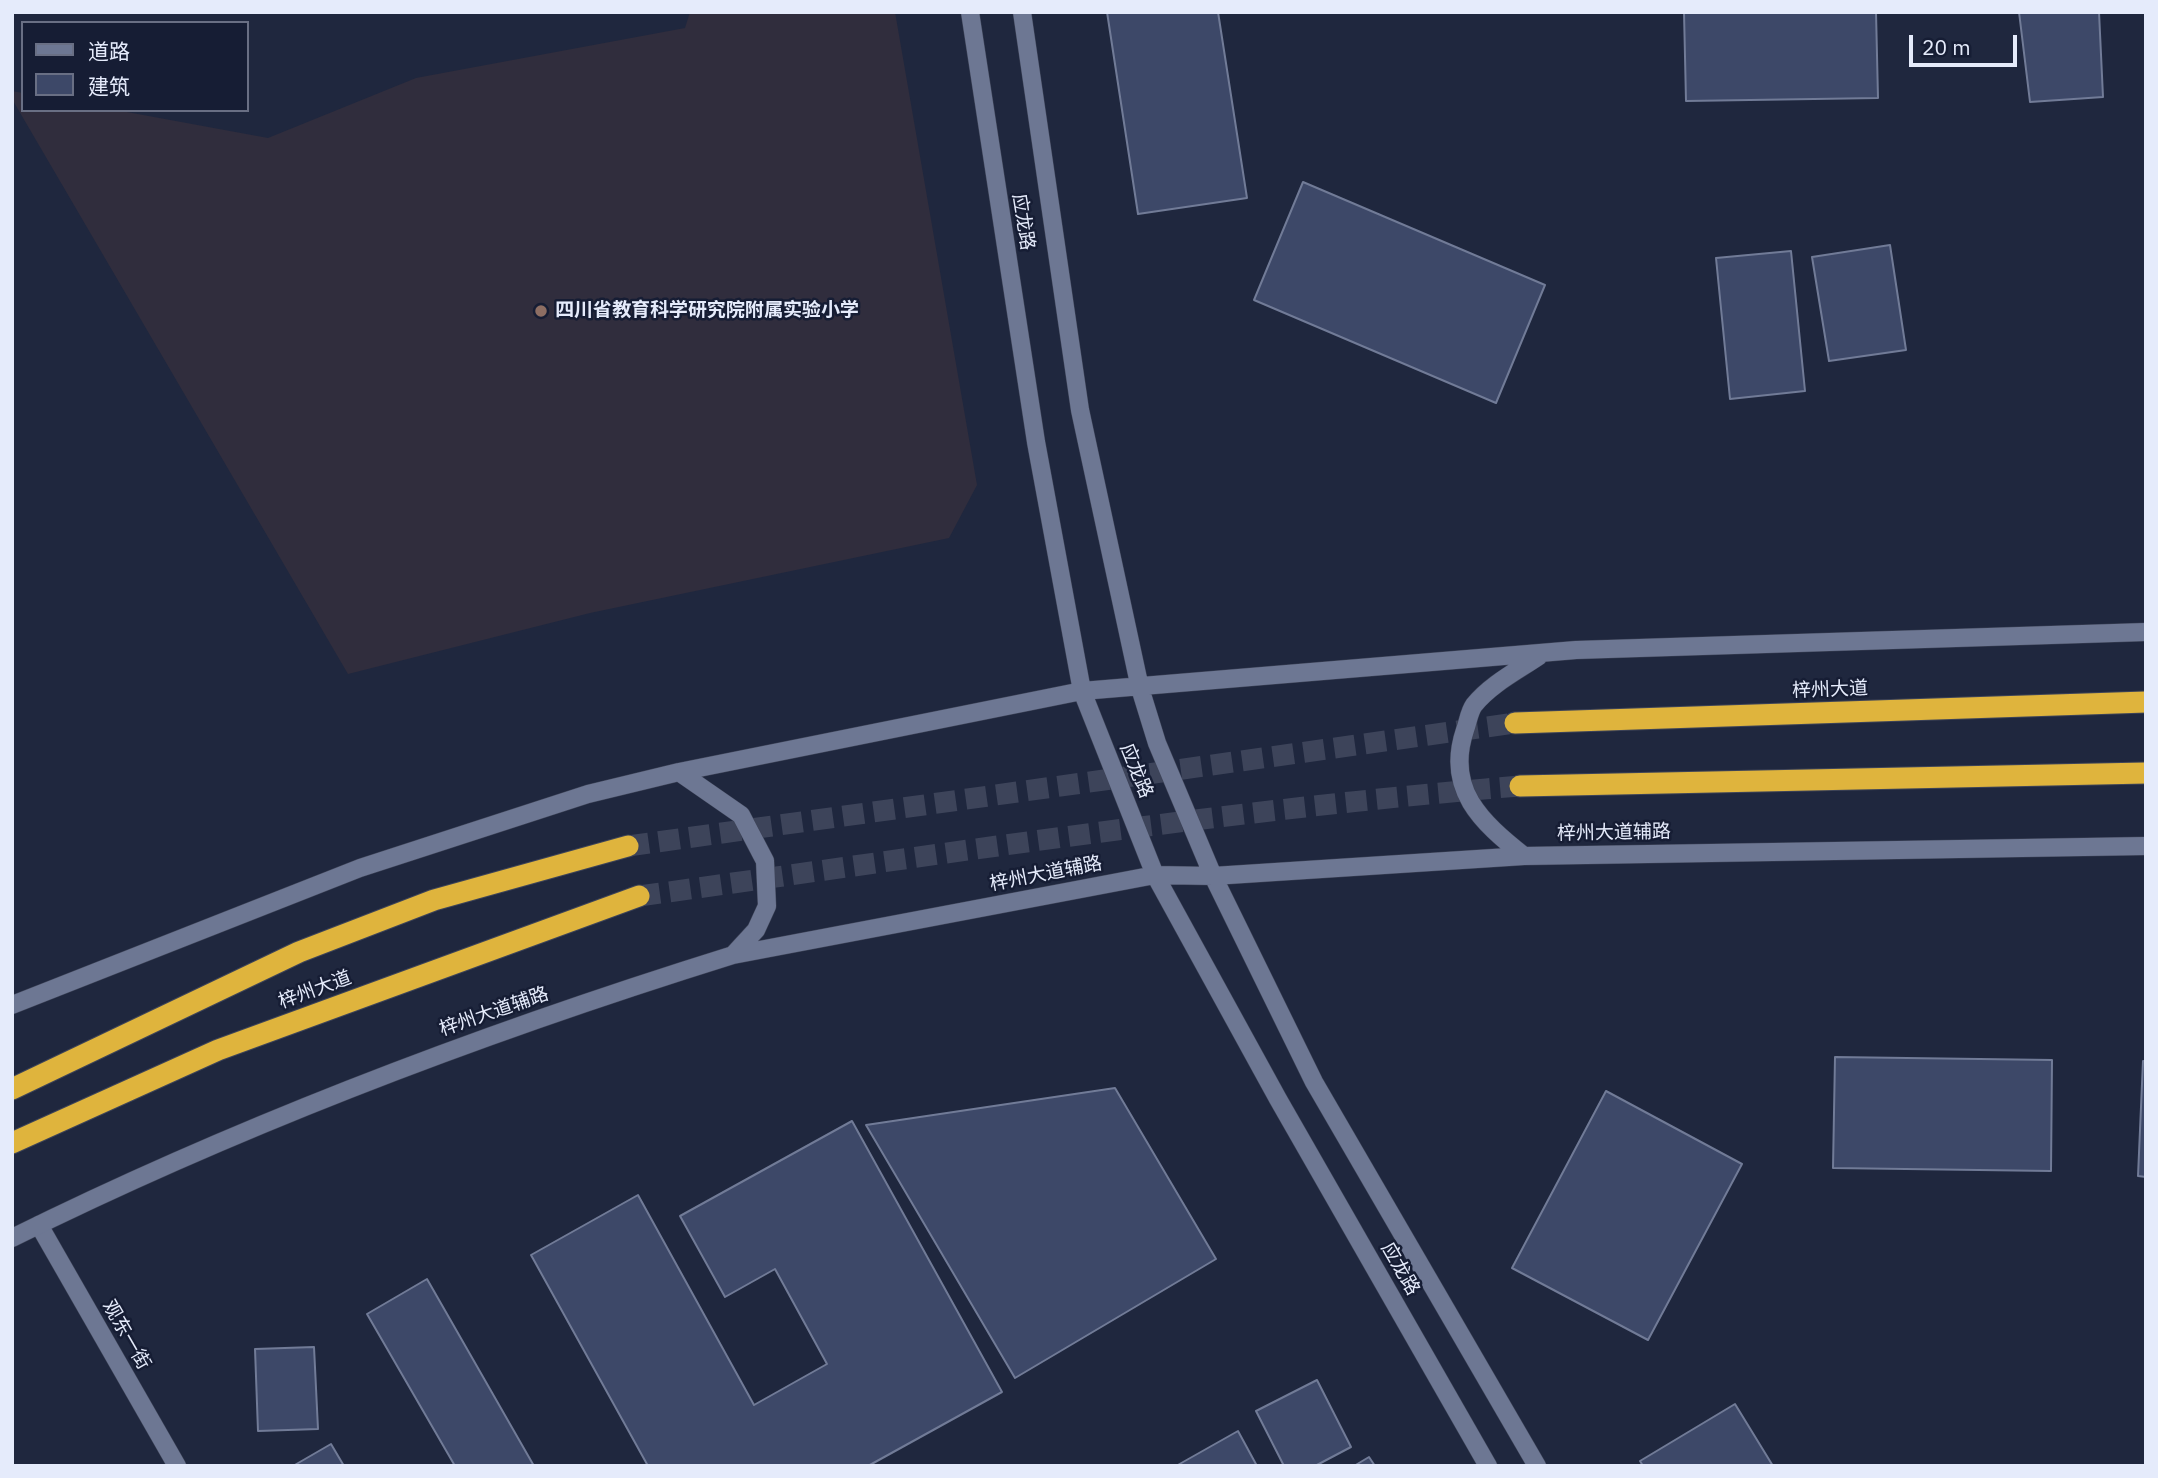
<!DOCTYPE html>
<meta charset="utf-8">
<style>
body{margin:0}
#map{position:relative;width:2158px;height:1478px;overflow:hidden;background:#1f273e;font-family:"IBM Plex Sans","Noto Sans SC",sans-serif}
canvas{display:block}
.frame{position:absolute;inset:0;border:14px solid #e5ebfb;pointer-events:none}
.legend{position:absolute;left:21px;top:21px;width:228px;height:91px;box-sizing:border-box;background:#161d34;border:2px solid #696f84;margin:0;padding:9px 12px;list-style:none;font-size:21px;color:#e5ebfb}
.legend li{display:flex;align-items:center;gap:14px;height:35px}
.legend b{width:35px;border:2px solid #696f84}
.scale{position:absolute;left:1909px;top:35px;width:108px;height:32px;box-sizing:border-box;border:4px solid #e5ebfb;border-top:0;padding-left:9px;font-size:21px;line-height:24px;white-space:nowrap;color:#e5ebfb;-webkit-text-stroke:5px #161d34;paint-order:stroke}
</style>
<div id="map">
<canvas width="2158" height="1478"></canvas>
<div class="frame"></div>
<ul class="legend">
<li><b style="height:9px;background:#6d7793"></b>道路</li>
<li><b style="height:19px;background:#3d4868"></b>建筑</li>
</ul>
<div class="scale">20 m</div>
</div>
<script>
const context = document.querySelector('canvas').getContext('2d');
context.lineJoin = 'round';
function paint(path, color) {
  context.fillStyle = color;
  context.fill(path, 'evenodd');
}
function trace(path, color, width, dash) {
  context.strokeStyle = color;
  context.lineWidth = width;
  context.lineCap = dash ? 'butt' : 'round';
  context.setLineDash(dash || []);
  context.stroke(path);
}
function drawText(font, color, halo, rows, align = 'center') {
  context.font = font + ' "IBM Plex Sans","Noto Sans SC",sans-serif';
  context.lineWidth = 5;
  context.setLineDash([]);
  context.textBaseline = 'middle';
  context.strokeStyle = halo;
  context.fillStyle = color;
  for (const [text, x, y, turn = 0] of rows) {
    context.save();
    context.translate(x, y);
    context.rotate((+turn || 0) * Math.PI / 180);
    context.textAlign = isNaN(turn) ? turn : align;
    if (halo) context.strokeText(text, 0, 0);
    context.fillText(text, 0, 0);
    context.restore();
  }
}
const education = new Path2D(`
 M690,12h205l82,473 -28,53 -359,75 -242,61 -336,-575v-8l11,2v17h93l152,28 148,-60 269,-50z`);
const building = new Path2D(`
 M1107,12h111l29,186 -109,16z
 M1684,12h192l2,86 -192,3z
 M2019,12h80l4,85 -73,5z
 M1303,182l242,103 -49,118 -242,-103z
 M1890,245l16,105 -77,11 -17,-104z
 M1791,251l14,140 -75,8 -14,-141z
 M1835,1057l217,3 -1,111 -218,-3z
 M2143,1061h3v116l-8,-1z
 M1115,1088l101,171 -201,119 -149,-253z
 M1606,1091l136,73 -94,176 -136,-72z
 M852,1121l150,271 -134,74h-220l-117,-211 107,-60 116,210 73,-41 -52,-95 -50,28 -45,-81z
 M427,1279l107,187h-79l-88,-152z
 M314,1347l4,82 -60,2 -3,-82z
 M1317,1380l34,67 -36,19h-31l-28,-55z
 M1735,1404l38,62h-130l-3,-5z
 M1238,1431l19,35h-81z
 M331,1444l13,22h-51z
 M1369,1457l6,9h-21z`);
const highwayTunnel = new Path2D(`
 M628,846l887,-123
 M639,896c293,-40 586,-86 881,-110`);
const street = new Path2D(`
 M39,1225l138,241`);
const secondary = new Path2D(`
 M970,12l66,430 46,249 73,184 123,224 210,367
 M1022,12l58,398 60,278 17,55 56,133 101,206 223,384
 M679,772l62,43 24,46 2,45 -11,24 -23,25
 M1524,856c-43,-34 -79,-67 -59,-126 3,-8 4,-18 9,-25 17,-21 43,-34 65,-49
 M12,1005l348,-137 228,-74 91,-22 403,-81 494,-41 570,-18
 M12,1238c232,-115 474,-206 721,-283l422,-80 58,1 311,-20 622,-10`);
const highway = new Path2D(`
 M1515,723l631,-21
 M1520,786l626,-13
 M12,1089l287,-137 135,-52 194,-54
 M12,1143l206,-93 421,-154`);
const markers = [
 [541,311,7,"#8d6e63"]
];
const streetNames = [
 ["应龙路",1023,222,81],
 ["梓州大道",1830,690,-2],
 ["应龙路",1136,771,68],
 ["梓州大道辅路",1614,833,-1],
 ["梓州大道辅路",1046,874,-11],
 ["梓州大道",315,990,-20],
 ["梓州大道辅路",494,1012,-19],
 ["应龙路",1400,1269,60],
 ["观东一街",126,1335,60]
];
const poiNames = [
 ["四川省教育科学研究院附属实验小学",555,311]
];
paint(education, '#302d3d');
paint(building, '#3d4868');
trace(building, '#717b97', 2);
trace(highwayTunnel, '#3d445a', 21, [21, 10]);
trace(street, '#3e4458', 19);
trace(secondary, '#3e4458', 19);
trace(highway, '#3e4458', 23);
trace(street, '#6d7793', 18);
trace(secondary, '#6d7793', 18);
trace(highway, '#dfb43d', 21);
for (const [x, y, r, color] of markers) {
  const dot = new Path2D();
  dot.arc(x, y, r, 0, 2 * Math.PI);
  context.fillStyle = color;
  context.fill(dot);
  trace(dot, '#161d34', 2.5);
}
drawText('19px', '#e5ebfb', '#161d34', streetNames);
drawText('bold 19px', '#e5ebfb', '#161d34', poiNames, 'left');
</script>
